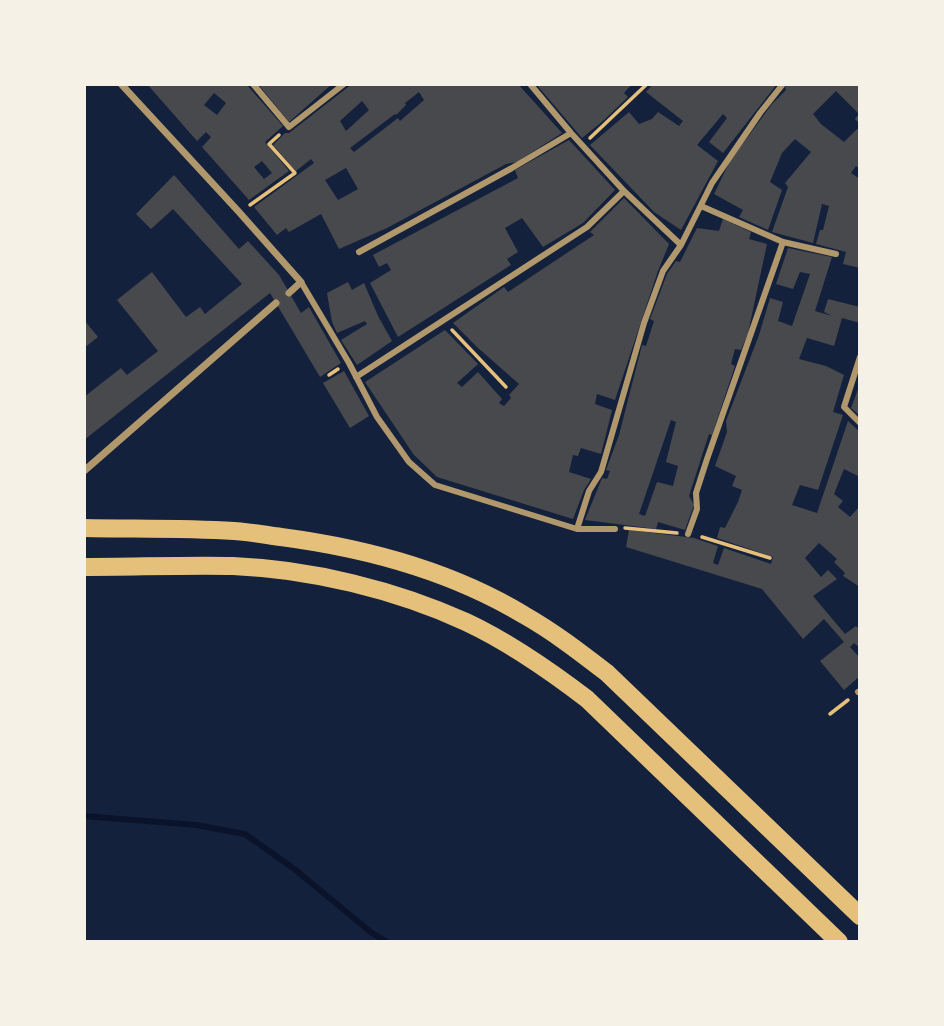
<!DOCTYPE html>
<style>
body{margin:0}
#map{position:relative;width:944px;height:1026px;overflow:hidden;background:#14213d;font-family:Cabin,sans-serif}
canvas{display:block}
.frame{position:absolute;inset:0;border:86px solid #f6f1e7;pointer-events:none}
</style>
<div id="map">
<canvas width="944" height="1026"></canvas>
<div class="frame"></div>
</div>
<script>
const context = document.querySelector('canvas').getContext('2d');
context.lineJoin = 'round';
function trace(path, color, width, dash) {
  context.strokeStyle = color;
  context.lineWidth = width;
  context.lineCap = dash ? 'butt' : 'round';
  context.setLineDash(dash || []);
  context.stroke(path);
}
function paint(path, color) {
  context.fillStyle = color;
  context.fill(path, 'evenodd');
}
const stream = new Path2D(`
 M84,816l112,9 49,9 48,34 79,65 15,9`);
const building = new Path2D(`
 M147,84h99l37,42 -18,16 24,29 -40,29 -47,-53 9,-10 -5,-5 -9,9zM214,93l12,10 -9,12 -13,-10zM262,161l10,12 -8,6 -10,-12z
 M258,84h74l-43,38z
 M352,84h166l44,49 -45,29 -11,2 -119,64 -48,21 -18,-35 -32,18 -3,-4 -9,7 -23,-28 60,-44 -3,-4 -15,12 -23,-26 12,-12h4zM419,92l5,8 -24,21 -2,-3 -44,34 -4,-4 45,-34 1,1 10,-10 -1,-2zM362,101l7,9 -23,21 -6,-10zM346,168l12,21 -20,11 -13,-20z
 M536,84h96l-8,9 4,4 -25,24 -21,17z
 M653,84h124l-54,69 -14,-11 18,-24 -4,-4 -26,31 21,16 -37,69 -27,-18 -64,-67 39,-33 10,12 13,-5 6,-7 21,14 4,-5 -37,-29z
 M788,84h72v40l-5,-5 4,-5 -23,-23 -23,23 8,10 23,18 13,-13 3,3v37l-4,-3 -5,7 9,6v89l-17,-4 3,-12 -30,-8 4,-14h3l6,-24 -7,-2 -9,39 -41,-11 16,-45 -3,-4 26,-31 -16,-13 -13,14 -12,29 12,8 -14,40 -29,-13 4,-7 -29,-16 16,-33 42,-57 14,-14 -1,-3z
 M569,140l46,50 -32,33 -40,24 -21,-29 -17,10 13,24 -11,7 4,6 -113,72 -28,-54 21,-13 -4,-7 -8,4 -6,-12 145,-77 -3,-8z
 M174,175l65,74 9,-8 31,34 22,38 8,-6 32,56 -21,14 -50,-84 -186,147v-43l37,-29 6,7 31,-24 -41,-51 35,-28 34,45 14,-10 5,7 37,-30 -69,-75 -22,20 -15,-15z
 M624,198l45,46 -11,27 -43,129 -18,-6 -2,10 17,6 -11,44 -20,-6 -3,8 -5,-1 -4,17 22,7 -7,11 -11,29 -136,-42 -23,-22 -49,-73 80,-52 33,34 -21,19 5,4 16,-15 24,27 -3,4 5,3 7,-8 -2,-3 10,-11 -42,-37 -24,-24 51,-36 4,5 86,-57 -4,-3z
 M723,219l28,13 -2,7 18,5 -19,89 -7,17 -6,-1 -4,15 4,2 -23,69 -3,-1 -20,62 5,9 -9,25 -27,-8 -2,7 -71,-9 17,-42 5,1 3,-8 -4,-1 13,-35 23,-90 4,1 8,-25 -4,-2 17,-45 9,-13 4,1 17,-34 22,3zM671,420l5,2 -10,40 12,4 -5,20 -16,-4 -12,34 -6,-2z
 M788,248l44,9 -17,54 17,5 -8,-4 4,-13 32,8v16l-18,-5 -8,28 -27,-8 -8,21 27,7 18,9 -11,37 10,3 -25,75 -18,-5 -8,20 25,8 31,-92 12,11v45l-16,-8 -10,25 9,7 -5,6 12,10 10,-11v81l-17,-11 2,-3 -11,-11 3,-3 -18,-16 -14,15 16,19 7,-7 9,9 -24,17 32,38 11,-8 4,4v18l-6,-5 -4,4 10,11v18l-16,14 -24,-29 24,-19 -20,-23 -21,20 -41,-50 -136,-42 3,-17 65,8 24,8 -5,17 5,2 6,-17 47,16 2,-7 -56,-19 3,-11 5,1 13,-26 4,-12 -10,-4 4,-10 -21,-10 12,-34 -1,-11 33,-86 11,-37 13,4 -5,19 14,5 18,-52 -10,-2 -7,17 -17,-5z
 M348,282l4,8 12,-7 14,33 14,25 -35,24 -16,-25 26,-16 -2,-3 -28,12 -5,-11 -5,-29z
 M84,320l14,17 -14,11z
 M344,371l25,45 -19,12 -27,-45z
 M860,384v32l-9,-8z`);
const path = new Path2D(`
 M590,138l57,-54
 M250,205l45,-32 -26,-29 10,-9
 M452,330l54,57
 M329,375l9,-6
 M625,528l52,5
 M702,537l68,21
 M830,714l18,-14`);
const pedestrian = new Path2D(`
 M253,84l36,43 55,-43
 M530,84l41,49 53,58 57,54
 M701,206l82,36 53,12
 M359,252l153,-84 59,-35
 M301,282l48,81 28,54 32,45 26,23 142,44h38
 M860,357l-16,50 16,16
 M356,377l231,-150 37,-36
 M577,529l12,-38 12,-19 43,-149 19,-52 18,-26 31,-62 48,-70 23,-29
 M688,534l9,-25 -1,-16 11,-34 76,-217
 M858,692l2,-1`);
const minor = new Path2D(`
 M121,84l118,128 62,70 -12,11
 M84,471l192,-168`);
const primary = new Path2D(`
 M84,528c50,1 100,0 150,3 16,1 32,4 47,6 84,11 170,34 243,78 30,17 57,38 83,58l253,243
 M84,567c50,0 100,-2 149,-1 77,3 163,24 233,56 43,20 83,48 121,77l252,243`);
trace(stream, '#0b132b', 6);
paint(building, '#48494c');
trace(path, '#e5c07b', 3.5);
trace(pedestrian, '#b1986c', 6);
trace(minor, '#b1986c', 7);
trace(primary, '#e5c07b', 18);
</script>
